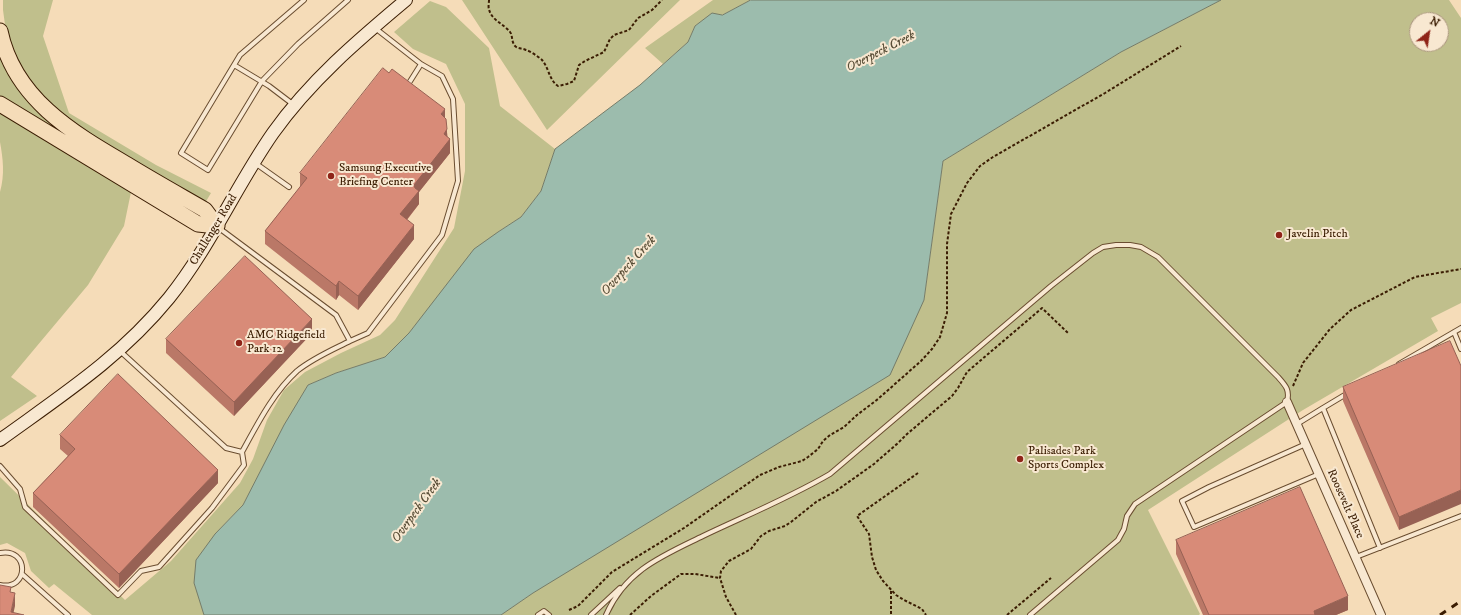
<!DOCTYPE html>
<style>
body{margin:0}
#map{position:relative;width:1461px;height:615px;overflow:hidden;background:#f5dcb8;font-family:"IM FELL DW Pica",serif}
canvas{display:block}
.north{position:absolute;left:1409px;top:12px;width:40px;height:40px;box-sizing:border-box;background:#f8e8d1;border:1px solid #ac977f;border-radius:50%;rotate:30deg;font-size:11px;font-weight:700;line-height:16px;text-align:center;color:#3b1d03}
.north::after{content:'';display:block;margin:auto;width:14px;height:18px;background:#8f2418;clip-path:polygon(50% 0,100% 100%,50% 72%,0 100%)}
</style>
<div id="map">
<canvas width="1461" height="615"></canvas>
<div class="north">N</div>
</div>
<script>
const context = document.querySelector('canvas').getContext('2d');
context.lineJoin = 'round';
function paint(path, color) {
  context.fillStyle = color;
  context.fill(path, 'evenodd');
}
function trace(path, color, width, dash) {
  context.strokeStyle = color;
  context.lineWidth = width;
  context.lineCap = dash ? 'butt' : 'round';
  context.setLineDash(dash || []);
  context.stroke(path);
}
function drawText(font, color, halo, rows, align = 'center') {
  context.font = font + ' "IM FELL DW Pica",serif';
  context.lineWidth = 4;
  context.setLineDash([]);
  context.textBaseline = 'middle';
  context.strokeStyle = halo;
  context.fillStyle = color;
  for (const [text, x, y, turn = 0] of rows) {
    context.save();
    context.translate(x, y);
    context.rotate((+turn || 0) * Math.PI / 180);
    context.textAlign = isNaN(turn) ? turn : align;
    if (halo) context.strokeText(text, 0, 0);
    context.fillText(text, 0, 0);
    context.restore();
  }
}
const green = new Path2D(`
 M3,0h50l-10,36 26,77 87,52 55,28 -6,10 -129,-75 -41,-40 -19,-28 -10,-28 -3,-22z
 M462,0h218l-133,130z
 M713,0h38l-29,15 -10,-1 -17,12 -7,16 -25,22 -18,-16z
 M1221,0h228l12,18v285l-30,15 7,13 -135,79 -155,100 52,104 -1,1h-698l32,-22 391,-293 19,-139 178,-109zM1417,20h24v24h-24z
 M430,1l16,6 43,41 11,58 55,43 -14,42 -20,26 -23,15 -89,101 -24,24 -49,16 -28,12 -65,120 -28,29 -13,72 2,9h-112l-38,-31 -5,4 -18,-17 -6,-18 -18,-10 -7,2v-68l125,123 46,-39 69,-78 13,-24 14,-39 17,-30 21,-18 36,-19 39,-18 15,-15 59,-92 11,-57v-67l-19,-40 -33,-15 -19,-17z
 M0,51l61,80 -2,4 -59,-36z
 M0,113l85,49 8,7 38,23 -7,34 -36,59 -77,92 26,19 -37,25v-229c5,-18 3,-33 0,-50 0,-9 0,-20 0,-29z`);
const water = new Path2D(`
 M751,0h470l-100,52 -178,109 -19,139 -34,75 -357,218 -32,22h-297l-10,-32 2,-23 19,-26 28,-29 41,-80 24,-40 28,-12 49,-16 24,-24 65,-84 24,-17 23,-15 20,-26 14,-42 85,-64 48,-43 7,-16 17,-13 10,2z`);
const path = new Path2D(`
 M489,0c0,3 -1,7 0,9 2,11 15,15 21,23 3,4 1,9 5,14 3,3 7,2 11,4 4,1 13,7 16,10 7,8 7,20 16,26l9,-2 7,-3 5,-16 6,-4 19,-9 6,-13 4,-4 15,-5 9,-12 14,-8 10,-10
 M1293,386l10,-23 27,-34 21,-19 64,-33 46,-8
 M918,473l-61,43 12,18 3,23 4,13 7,11 13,14 8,5 18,9 4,6
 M891,591v24
 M569,610l9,-4 34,-34 72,-44 76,-53 19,-8 23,-6 6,-4 10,-8 5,-8 7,-6 14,-8 13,-12 21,-16 43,-38 11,-12 8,-12 7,-24v-69l4,-30 16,-31 13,-17 13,-9 112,-64 76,-47
 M630,615l21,-19 30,-22h14l25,4
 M736,615l-10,-18 -6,-19 1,-7 8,-10 22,-12 10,-13 8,-5 16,-5 6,-4 25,-20 20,-11 38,-27 24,-21 9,-9 45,-38 6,-8 9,-16 75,-64 27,26
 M1007,615l44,-37`);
const service = new Path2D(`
 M304,0l-64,55 -59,98 27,17 54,-89 36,-37 50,-44
 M234,65l35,21 25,19
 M409,83l12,-19
 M255,163l34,24
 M219,228l117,87 14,26 18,-8 74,-98 16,-54 -5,-82 -11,-23 -21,-12 -46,-36
 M1454,332l7,17
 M120,351l106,97 16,4c16,-29 31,-59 55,-81 16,-13 35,-21 53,-30
 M1399,364l62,-36
 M1348,393l-25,15 57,140
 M1297,424l26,-16
 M1306,444l-97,43 -27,14 12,26 125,-53
 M0,466l20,23 5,18 93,88 23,-24 18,-4 53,-59 32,-43 -2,-13
 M0,553c29,-6 30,38 0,32
 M1356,557l105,-41
 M22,574l46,41
 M538,615l6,-4 5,4
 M591,615l29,-27
 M606,615c20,-45 56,-59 97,-79 42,-20 86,-38 127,-62l221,-188 42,-33 10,-6 13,-2h14l11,2 17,10 120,120c8,9 12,13 9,25l-152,102 -8,12 -3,13 -6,11 -88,75`);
const minor = new Path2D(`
 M1287,402l94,213`);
const secondary = new Path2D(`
 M0,440c62,-45 120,-82 169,-142 41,-51 67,-112 104,-165 37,-52 84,-92 133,-133`);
const motorway = new Path2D(`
 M0,31c14,67 71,101 126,133 26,16 53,31 79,46l12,16
 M0,104l198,120 19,2`);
const rail = new Path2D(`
 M1440,615l21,-14`);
const wall = new Path2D(`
 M445,118l5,35 -31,39v12l-12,16 7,19 -56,71 -19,-15 -3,5 -71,-56v-13l35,-44v-14z
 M312,333l-78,83 -68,-63v-14z
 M1461,366l-62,164 -56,-129v-14z
 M60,435l158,48 -99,105 -86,-81v-14l35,-37 -8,-7z
 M1176,540l172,70 -12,5h-133l-27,-61z`);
const shadedWall = new Path2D(`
 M445,109v13l-4,-8z
 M447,129v13l3,-3v14l-31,39v12l-19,24v-14l14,-29 30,-51z
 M414,225v14l-56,71v-14z
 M339,281v14l-3,5v-14z
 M312,319v14l-78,83v-14z
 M218,470v13l-99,105v-14z
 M1461,490v14l-62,26v-13z
 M15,593v13l-2,9 -2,-3z
 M1348,596v14l-12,5h-22v-4z`);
const building = new Path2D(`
 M383,68l6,5 3,-4 53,40 -4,5 5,5 1,10 -3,5 6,5 -36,46 1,3 4,3 -19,23 14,11 -56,71 -19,-15 -3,5 -71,-55 42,-53 -7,-5z
 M245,256l67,63 -78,83 -68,-63z
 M1450,341l11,25v124l-62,27 -56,-130z
 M118,374l100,96 -99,104 -86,-81 42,-44 -15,-14z
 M1300,487l48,109 -34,15 1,4h-106l-33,-75z
 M0,585l11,2 -1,5 5,1 -4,19 13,3h-24z`);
const markers = [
 [331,176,4,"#8f2418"],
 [1279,235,4,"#8f2418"],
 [239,343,4,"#8f2418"],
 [1020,459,4,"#8f2418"]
];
const poiNames = [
 ["Samsung Executive",339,169],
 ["Briefing Center",339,183],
 ["Javelin Pitch",1287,235],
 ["AMC Ridgefield",247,336],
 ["Park 12",247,350],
 ["Palisades Park",1028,452],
 ["Sports Complex",1028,466]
];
const streetNames = [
 ["Challenger Road",214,230,-59],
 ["Roosevelt Place",1345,504,66]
];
const waterNames = [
 ["Overpeck Creek",881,52,-27],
 ["Overpeck Creek",629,266,-48],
 ["Overpeck Creek",417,511,-54]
];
paint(green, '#c0bf8c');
paint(water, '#9cbcad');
trace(water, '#757c69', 1);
trace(service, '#6a4d30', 6);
trace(minor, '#6a4d30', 10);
trace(secondary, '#3b1d03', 14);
trace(motorway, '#3b1d03', 17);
trace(path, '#3b1d03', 2, [3, 2]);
trace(service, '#f8e8d1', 4);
trace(minor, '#f8e8d1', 8);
trace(secondary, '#f8e8d1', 12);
trace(motorway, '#f5dcb8', 15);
trace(rail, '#3b1d03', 3, [7, 7]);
paint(wall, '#ba7867');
paint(shadedWall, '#976154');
paint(building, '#d88b78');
trace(building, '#976154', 1);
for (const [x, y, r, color] of markers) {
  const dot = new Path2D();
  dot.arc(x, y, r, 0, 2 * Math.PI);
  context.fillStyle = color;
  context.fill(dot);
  trace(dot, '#f8e8d1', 1.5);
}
drawText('12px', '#3b1d03', '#f8e8d1', poiNames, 'left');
drawText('12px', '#3b1d03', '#f8e8d1', streetNames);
drawText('italic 13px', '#584d36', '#f8e8d1', waterNames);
</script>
